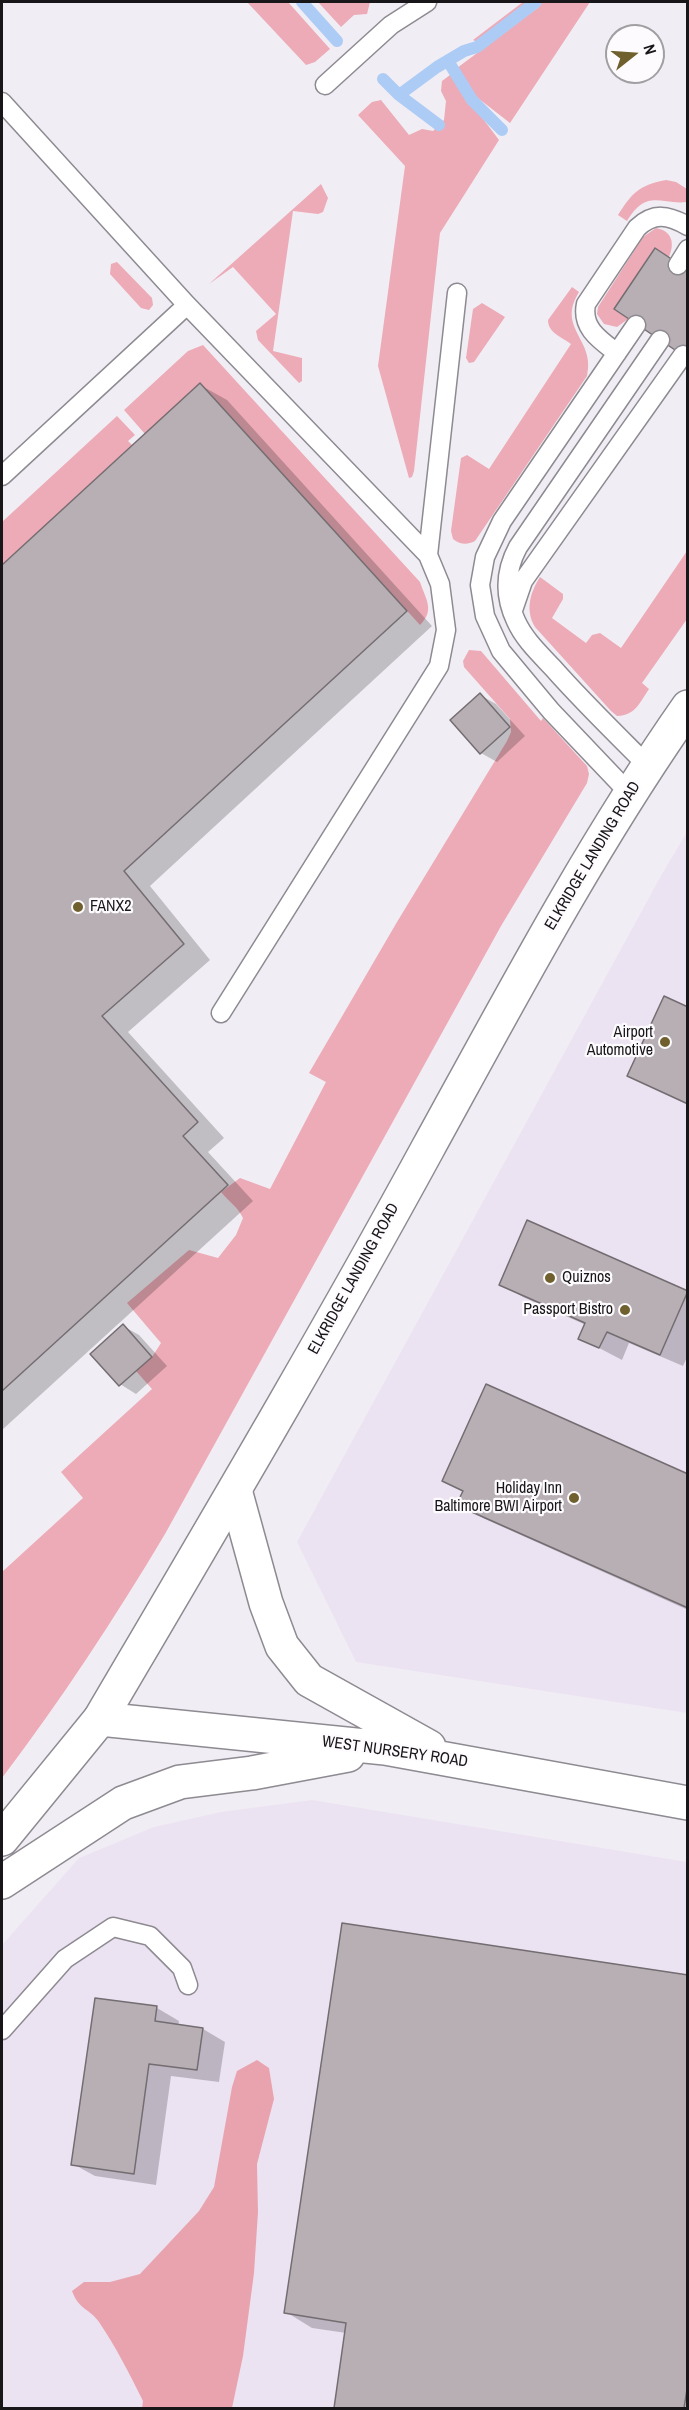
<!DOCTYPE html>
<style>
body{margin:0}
#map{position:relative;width:689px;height:2410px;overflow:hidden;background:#f1edf4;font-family:"Archivo Narrow",sans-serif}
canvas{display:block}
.frame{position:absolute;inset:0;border:3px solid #181619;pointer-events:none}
.north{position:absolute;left:605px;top:24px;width:60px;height:60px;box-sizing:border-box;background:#fdfbfe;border:2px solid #a19fa2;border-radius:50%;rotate:73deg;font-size:16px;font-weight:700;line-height:24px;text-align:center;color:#181619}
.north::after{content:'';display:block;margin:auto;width:21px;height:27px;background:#6f602d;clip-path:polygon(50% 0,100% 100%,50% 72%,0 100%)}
</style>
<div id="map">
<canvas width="689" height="2410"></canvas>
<div class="frame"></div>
<div class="north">N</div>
</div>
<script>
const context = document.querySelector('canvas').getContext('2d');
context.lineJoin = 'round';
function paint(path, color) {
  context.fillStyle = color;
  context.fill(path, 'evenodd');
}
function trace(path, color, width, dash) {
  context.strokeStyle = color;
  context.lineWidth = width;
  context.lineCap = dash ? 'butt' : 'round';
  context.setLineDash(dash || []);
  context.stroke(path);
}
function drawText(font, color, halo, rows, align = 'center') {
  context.font = font + ' "Archivo Narrow",sans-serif';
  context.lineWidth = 4.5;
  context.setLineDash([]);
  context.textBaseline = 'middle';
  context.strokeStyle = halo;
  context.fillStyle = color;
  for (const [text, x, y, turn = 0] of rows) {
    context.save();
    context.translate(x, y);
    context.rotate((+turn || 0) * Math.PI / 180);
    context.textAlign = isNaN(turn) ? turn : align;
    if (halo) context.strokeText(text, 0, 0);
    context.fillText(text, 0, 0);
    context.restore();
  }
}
const built = new Path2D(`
 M687,832v881l-331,-51 -59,-120 365,-668z
 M312,1800l375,62v546h-685v-463l77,-87 75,-31 67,-15z`);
const green = new Path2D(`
 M247,2h41l42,47 -15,13 -9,3z
 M318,2h52l-3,12 -13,1 -13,12z
 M523,2h8l-54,40 -4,-2z
 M536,2h54l-80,121 -36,-28 -17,-27 82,-61z
 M450,75l49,65 -59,93 -26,238 -2,6 -3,1 -31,-112 27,-200 -47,-51 14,-13 9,-2 28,35 13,-6 11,2 11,-11 2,-19 -5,-10 1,-10z
 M666,180l10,2 11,7v13c-27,3 -40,-14 -60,19l-9,-6c14,-22 21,-30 48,-35z
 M321,184l7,14 -5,14 -5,2 -25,-3 -20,140 29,7v23l-3,2 -41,-43 -2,-9 20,-17 -43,-47 -24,17z
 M656,228c16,3 19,15 13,29l-15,-9 -40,61 14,10 -11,8 -13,-3 -7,-10 1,-7 45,-70z
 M117,262l35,36 1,7 -4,5 -8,-2 -31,-34 1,-10z
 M572,287l7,5c-23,37 17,47 8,84l-112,165c-8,4 -14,4 -22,-2l-2,-8 10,-73 6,-3 22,14 82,-125c-9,-7 -23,-11 -23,-24z
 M482,303l23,14 -31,45 -5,1 -3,-5 7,-49z
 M203,345l217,237c6,18 15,28 0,43l-220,-242 -55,51 -21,-24 64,-59z
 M117,416l18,19 -7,6 4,4 -130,120v-43z
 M687,551v68l-45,64 7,6c-9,13 -14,27 -32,27l-6,-5 -76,-84c-10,-17 -5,-34 5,-50l23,17v5l-11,19 34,25 6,-8 8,-2 21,15z
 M469,650l12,1 60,70 2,-3 44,48 2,8 -2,9 -86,143 -336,608c-50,84 -104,166 -163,244v-206l81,-74 -22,-26 91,-83 -16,-18 16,-14 9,-14 -34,-40 62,-53 29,8 18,-23 7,-17c-5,-11 -14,-16 -22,-26l19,-14 30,11 56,-107 -17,-9 88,-151 110,-181 4,-9 -1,-13 -46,-52 -1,-6z`);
const forest = new Path2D(`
 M257,2060l12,8 5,31 -17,65 1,48 -4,61 -11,83 -11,52h-90l1,-7c-14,-28 -27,-54 -44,-79 -10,-14 -20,-12 -27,-31l12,-9h26l30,-8 59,-63 15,-24 18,-100 5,-16z`);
const shadow = new Path2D(`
 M200,385l27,15 205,226 -282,260 60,74 -82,72 96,106 -16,14 45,49 -251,229v-863z
 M480,695l16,9 29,32 -28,26 -16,-9z
 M688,1009v96l-59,-29z
 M528,1222l160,70v63l-5,11 -54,-23 -7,17 -42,-22 6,-13 -63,-28 -22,-13z
 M123,1326l16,9 28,31 -31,28 -16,-10z
 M688,1475v135l-203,-91 -27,-15 6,-12 -20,-11z
 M688,1977v431h-353l11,-75 -34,-5 -26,-16z
 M157,2008l22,13 -1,5 25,3 22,13 -6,40 -48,-6 -15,109 -61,-9 -22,-12z`);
const stream = new Path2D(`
 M302,2l35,39
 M448,61l24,39 30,30
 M383,79l16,16 40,30
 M399,95l38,-28 27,-16 13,-4 59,-45`);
const building = new Path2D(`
 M655,248l33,22 -1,88 -73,-49z
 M200,383l207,228 -283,260 60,73 -82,72 96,106 -15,14 45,49 -226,206v-826z
 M480,693l30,34 -30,27 -30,-34z
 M664,996l24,11v97l-61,-28z
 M527,1220l161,71 -28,64 -53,-23 -8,16 -21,-9 7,-16 -86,-38z
 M123,1324l29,33 -33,29 -29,-32z
 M486,1384l202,90v134l-232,-103 7,-14 -21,-10z
 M342,1923l346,52v408l-4,25h-350l12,-85 -62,-10z
 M95,1998l62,8 -2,15 48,7 -6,42 -48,-6 -15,110 -63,-9z`);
const service = new Path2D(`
 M325,85l66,-60 36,-23
 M2,102l185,203 241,250 12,29 6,46 -7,36 -218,347
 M678,265l10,-16
 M617,353c-17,-13 -36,-25 -31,-49l51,-76c17,-16 31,-13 51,-2
 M2,476l185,-171
 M428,555l29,-262
 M513,610l10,-29 160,-226
 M648,766c-32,-32 -65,-64 -95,-98 -14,-15 -29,-29 -37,-47 -12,-25 -11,-50 2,-74l142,-207
 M630,794l-79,-83 -50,-60 -16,-35 -5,-31 5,-28 17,-36 134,-196
 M2,2030l63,-71 48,-32 37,9 32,32 6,17`);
const minor = new Path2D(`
 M100,1719c111,-189 223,-378 328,-571 82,-149 162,-301 260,-441`);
const secondary = new Path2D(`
 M235,1490l31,113 16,43 27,34 120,67
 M2,1839l98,-120 285,29 303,55
 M2,1882l121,-79 57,-21 72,-9 96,-18`);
const markers = [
 [78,907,6,"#6f602d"],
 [665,1042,6,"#6f602d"],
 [550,1278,6,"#6f602d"],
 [625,1310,6,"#6f602d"],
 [574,1498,6,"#6f602d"]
];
const streetNames = [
 ["ELKRIDGE LANDING ROAD",593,856,-59],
 ["ELKRIDGE LANDING ROAD",354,1279,-61],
 ["WEST NURSERY ROAD",395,1752,8]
];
const poiNames = [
 ["FANX2",90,907,"left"],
 ["Airport",653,1033],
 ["Automotive",653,1051],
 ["Quiznos",562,1278,"left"],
 ["Passport Bistro",613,1310],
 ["Holiday Inn",562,1489],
 ["Baltimore BWI Airport",562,1507]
];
paint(built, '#ece3f2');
paint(green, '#ecabb6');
paint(forest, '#e9a3af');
paint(shadow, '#0003');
trace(stream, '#adccf5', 12);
paint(building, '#b7afb4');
trace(building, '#736c70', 1.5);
trace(service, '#8e8a91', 21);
trace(minor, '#8e8a91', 36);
trace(secondary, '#8e8a91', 36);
trace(service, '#fff', 18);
trace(minor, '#fff', 33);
trace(secondary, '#fff', 33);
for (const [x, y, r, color] of markers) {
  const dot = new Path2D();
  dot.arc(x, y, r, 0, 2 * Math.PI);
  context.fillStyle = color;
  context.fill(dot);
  trace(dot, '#fdfbfe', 2);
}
drawText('16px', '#181619', '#fdfbfe', streetNames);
drawText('16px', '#181619', '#fdfbfe', poiNames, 'right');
</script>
